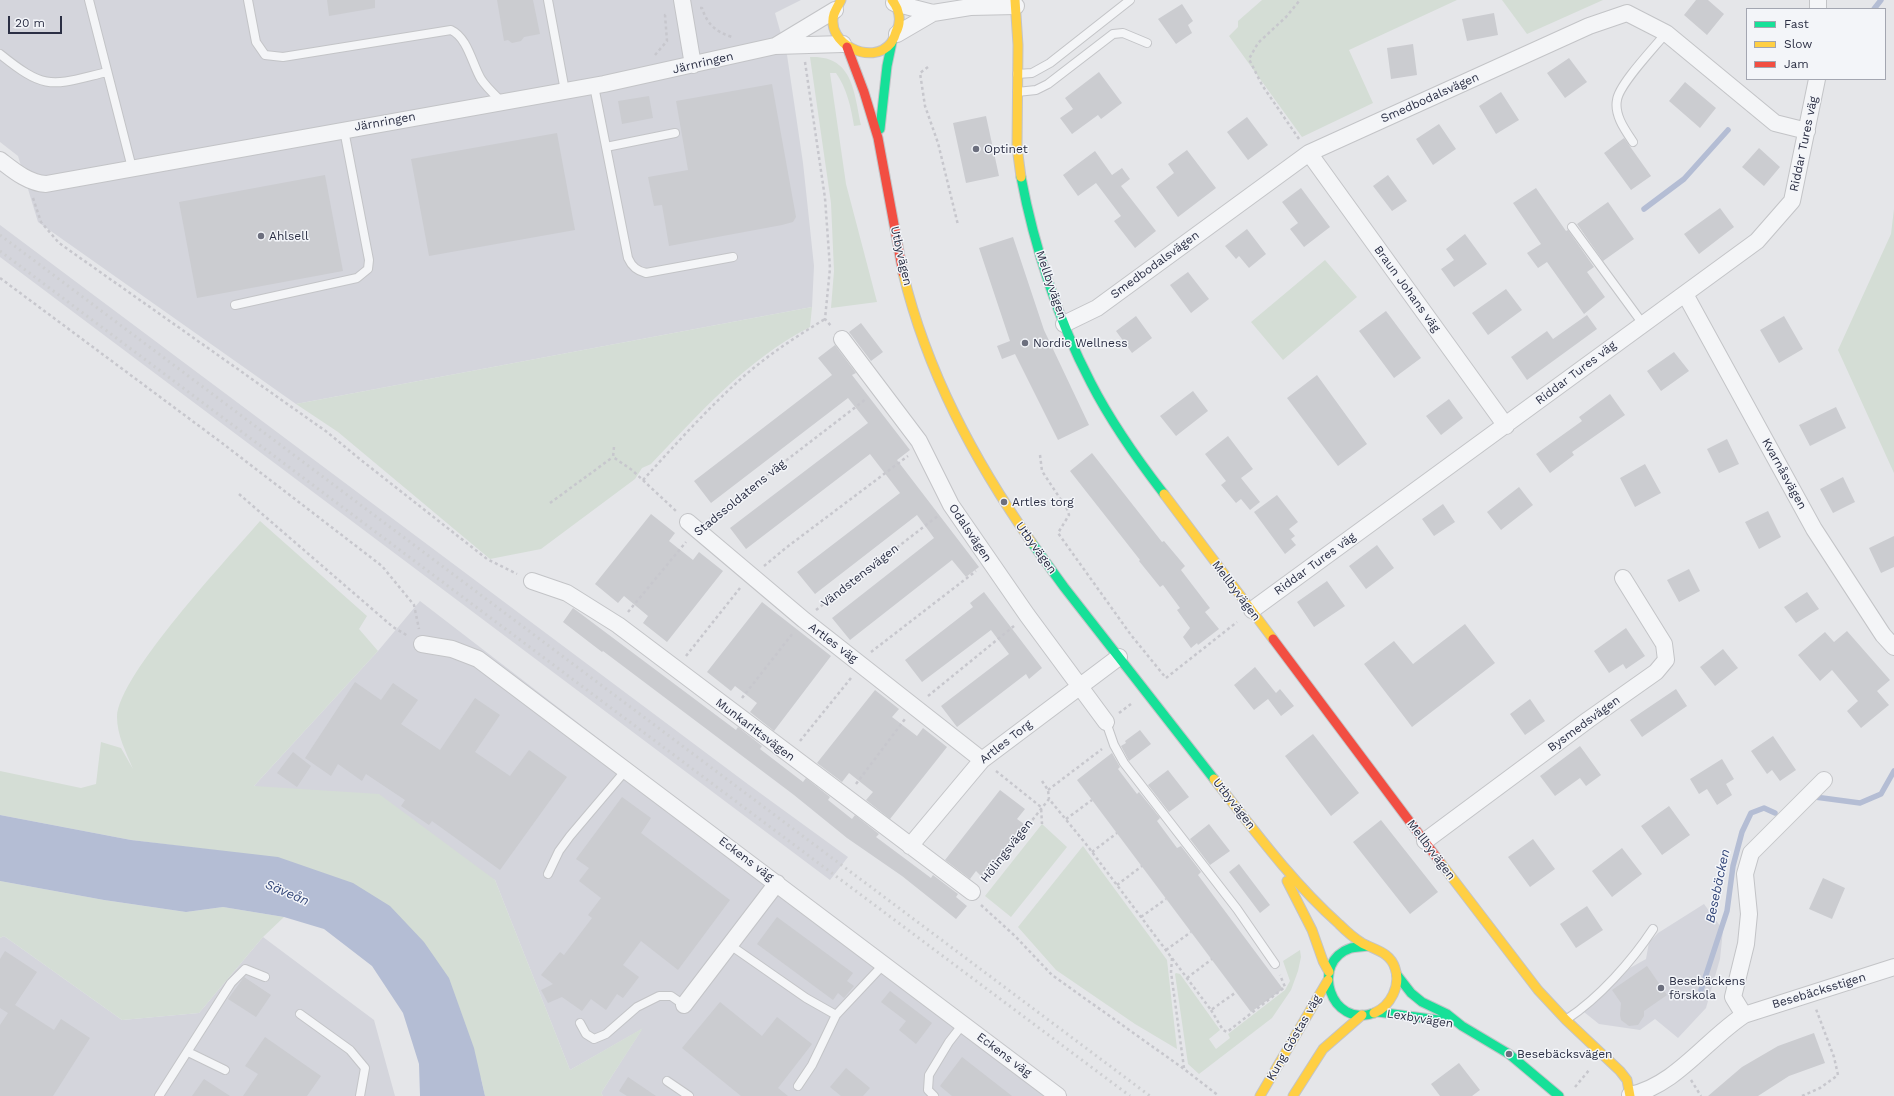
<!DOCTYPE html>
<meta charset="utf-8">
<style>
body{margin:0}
#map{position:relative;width:1894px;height:1096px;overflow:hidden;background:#e5e6e9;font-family:"Work Sans",sans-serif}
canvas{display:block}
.legend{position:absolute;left:1746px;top:8px;width:140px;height:72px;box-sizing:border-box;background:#f3f5f9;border:1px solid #a3a6b1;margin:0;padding:5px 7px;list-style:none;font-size:12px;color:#2b2f44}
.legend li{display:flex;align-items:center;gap:8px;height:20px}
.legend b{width:20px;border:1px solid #a3a6b1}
.scale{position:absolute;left:8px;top:16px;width:54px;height:18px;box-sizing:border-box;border:2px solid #2b2f44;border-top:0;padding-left:5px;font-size:12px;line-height:14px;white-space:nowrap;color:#2b2f44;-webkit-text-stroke:3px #f3f5f9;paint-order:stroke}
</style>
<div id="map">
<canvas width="1894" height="1096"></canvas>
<ul class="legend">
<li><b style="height:5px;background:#16e098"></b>Fast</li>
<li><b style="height:5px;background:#ffcf43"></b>Slow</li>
<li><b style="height:5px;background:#f24e42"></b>Jam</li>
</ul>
<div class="scale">20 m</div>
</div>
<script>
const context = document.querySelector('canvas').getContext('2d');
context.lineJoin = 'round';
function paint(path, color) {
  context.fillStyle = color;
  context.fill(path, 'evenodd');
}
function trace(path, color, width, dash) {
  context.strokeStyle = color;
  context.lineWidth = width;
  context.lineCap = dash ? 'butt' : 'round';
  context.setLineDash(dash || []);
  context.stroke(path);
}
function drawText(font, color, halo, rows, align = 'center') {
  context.font = font + ' "Work Sans",sans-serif';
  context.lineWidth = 3;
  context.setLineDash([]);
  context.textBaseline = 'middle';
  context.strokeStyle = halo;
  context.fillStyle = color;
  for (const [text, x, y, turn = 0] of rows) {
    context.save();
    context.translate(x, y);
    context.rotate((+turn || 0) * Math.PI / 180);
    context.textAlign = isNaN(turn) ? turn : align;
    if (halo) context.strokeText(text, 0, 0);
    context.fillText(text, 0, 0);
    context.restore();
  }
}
const built = new Path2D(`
 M0,0h801l-26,13 12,42 16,108 11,103 -2,41 -516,97 -258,-182 -20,-66 -18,-14z
 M0,225l749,560 99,72 -18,23 -830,-623z
 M420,601l643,495h-460l-2,-3 41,-64 -72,41 -75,-190 -241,-94 124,-135z
 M1704,904l19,26 -3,29 -14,49 -28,30 -23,-19 -15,11 -41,-6 -15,-12 46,-44 16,-9 3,-17 9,-9z
 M4,936l118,84 77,-7 64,-76 111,83 21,76h-395v-158z`);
const green = new Path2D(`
 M1262,0h195l-108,50 24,53 -71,34 -73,-101 9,-9v-6z
 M1502,0h101l-76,34z
 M810,57c43,-2 44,35 51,68l-7,1c-3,-19 -7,-37 -18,-53h-6l16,111 31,118 -46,6 3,-37 -3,-68z
 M1894,209v264l-56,-123 53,-116z
 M1325,260l32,37 -74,63 -32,-38z
 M812,307l-2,20c-63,32 -111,87 -159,137l-9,4 -7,11 -94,70 -51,10 -152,-127 -42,-28z
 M260,521l107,95 -8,13 19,22 -124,135 125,8 116,86 75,190 73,-42 -42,65 2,3h-118l-4,-18 -203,-220 -147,-18 -131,-25v-44l81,17 15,-4 5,-42 20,6 12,21c-7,-17 -16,-34 -16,-52 1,-42 113,-161 143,-196z
 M1042,824l25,23 -56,70 -26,-21z
 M1083,846l84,114 10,89 -42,-25 -79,-54 -38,-43z
 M0,881l104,19 82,12 37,-5 61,10 -21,20 -64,76 -77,7 -118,-84 -4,2z
 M1300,950l1,7 -3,14 -7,19 -19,28 -73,56 -11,-10 -13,-90 1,-1 4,1 40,56 -11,9 7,10 14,-11 -2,-4 57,-44 5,-9 -7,-20z`);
const water = new Path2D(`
 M0,815l131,25 147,17 75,26 37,23 34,36 25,36 25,70 11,48h-65l-1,-32 -16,-51 -31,-47 -48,-37 -40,-12 -61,-10 -37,5 -82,-12 -104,-19z`);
const stream = new Path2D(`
 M1874,9l7,-9
 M1644,209l40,-30 44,-49
 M1815,797l45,6 21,-9 13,-23
 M1701,990l26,-79 6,-45 9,-34 9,-19 13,-5 11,5`);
const building = new Path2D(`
 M327,0h48v8l-46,8z
 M497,0h36l7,34 -16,3 -3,4 -9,2 -4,-3 -4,1z
 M1696,0h12l16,14 -17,21 -23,-20z
 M1182,4l11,17 -5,4 4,8 -16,11 -18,-25z
 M1494,13l4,22 -31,6 -5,-22z
 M1413,44l4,31 -26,4 -4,-31z
 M1569,58l18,24 -22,16 -18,-25z
 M1099,72l23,31 -21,16 -3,-4 -26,19 -12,-16 13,-9 -8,-11z
 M1685,82l31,26 -16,20 -31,-27z
 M772,84l24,133 -3,5 -11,3 -113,21 -7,-41 -8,1 -6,-29 40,-7 -12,-69z
 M1501,92l18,28 -23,14 -17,-28z
 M649,96l4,22 -31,6 -4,-23z
 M986,116l13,60 -33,7 -13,-60z
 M1247,117l21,28 -20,15 -21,-28z
 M1439,124l17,25 -23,16 -17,-26z
 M557,133l18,97 -146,26 -18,-97z
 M1624,138l27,38 -20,14 -27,-37z
 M1759,148l21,19 -16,19 -22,-19z
 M1187,150l29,38 -38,29 -22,-30 18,-14 -6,-9z
 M1095,151l17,24 10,-7 8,11 -9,7 35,45 -21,17 -21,-27 7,-5 -25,-33 -18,13 -15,-21z
 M325,175l18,96 -146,27 -18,-96z
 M1388,175l19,26 -15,10 -19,-25z
 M1301,188l29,39 -26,20 -14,-18 8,-6 -16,-21z
 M1536,188l30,43 2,-1 26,37 -7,5 18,25 -21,17 -37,-52 -9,6 -11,-15 14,-9 -28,-41z
 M1608,202l26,37 -31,22 -26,-37z
 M1720,208l14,19 -35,27 -15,-20z
 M1247,229l19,25 -17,14 -10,-12 -3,3 -11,-13z
 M1465,234l22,30 -33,23 -13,-18 13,-9 -8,-11z
 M1013,237l31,93 45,95 -31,15 -43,-86 -13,5 -5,-13 13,-5 -31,-93z
 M1188,272l21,27 -18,14 -21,-28z
 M1506,289l16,21 -34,25 -16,-22z
 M1386,311l35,47 -27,20 -35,-47z
 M1587,315l10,14 -70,51 -16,-23 36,-26 6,8z
 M1136,316l16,22 -20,15 -16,-22z
 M1784,316l19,33 -24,14 -19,-33z
 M861,323l22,29 -12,9 -22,-29z
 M835,345l21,28 -4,2 58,75 -13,10 82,107 -13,10 -14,-17 -102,80 -18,-22 102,-80 -17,-23 -102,79 -18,-22 103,-79 -30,-39 -124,95 -16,-21 138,-105 -20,-25 -137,105 -17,-22 138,-106 -14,-17z
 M1674,352l15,19 -28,20 -14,-20z
 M1317,375l50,69 -29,22 -51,-68z
 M1193,391l15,20 -32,25 -16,-20z
 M1610,394l15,21 -53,37 2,3 -24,18 -14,-19 46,-33 -3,-4z
 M1449,399l14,19 -22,17 -15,-19z
 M1836,407l10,21 -36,18 -11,-21z
 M1228,436l25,33 -12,9 19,24 -10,8 -9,-11 -5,4 -15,-18 5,-4 -21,-27z
 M1727,439l12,25 -20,9 -12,-24z
 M1092,453l70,89 2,-1 21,25 -4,4 29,38 -5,4 14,17 -21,16 -1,-2 -6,5 -8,-11 7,-9 -13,-18 3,-2 -17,-23 -3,2 -21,-26 1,-1 -70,-89z
 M1645,464l16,29 -26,14 -15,-29z
 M1843,477l12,25 -22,11 -13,-24z
 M1519,487l14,18 -32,25 -14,-18z
 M1277,495l21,27 -9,7 6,7 -4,3 5,6 -11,9 -31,-42z
 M1443,504l12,18 -21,14 -12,-17z
 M1768,511l13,26 -22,12 -14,-27z
 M651,514l24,19 -6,8 24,19 6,-8 24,19 -56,71 -24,-19 5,-7 -24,-20 -6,7 -23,-19z
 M1894,536v31l-13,6 -12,-25z
 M1377,545l17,23 -28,21 -17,-23z
 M1689,569l11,22 -21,11 -12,-22z
 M1327,581l18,25 -31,21 -17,-25z
 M984,592l58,76 -13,11 -3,-5 -69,53 -16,-21 68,-52 -18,-24 -69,52 -17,-22 68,-53 -3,-4z
 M1807,592l12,17 -23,14 -12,-16z
 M762,602l69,54 -57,75 -24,-19 7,-9 -22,-17 -4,5 -24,-19z
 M573,608l163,122 2,-3 24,19 -2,3 43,33 3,-4 24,19 -2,3 24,19 3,-4 24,19 -3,3 55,41 2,-3 25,19 -2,3 11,9 -11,13 -54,-43 -55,-38 -53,-43 -191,-144 -1,1 -39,-30z
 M1465,624l30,39 -83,64 -48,-63 30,-23 19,23z
 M1626,628l19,28 -19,13 -3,-5 -14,9 -15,-22z
 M1847,631l43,49 -13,11 12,14 -28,23 -14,-17 11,-10 -26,-31 -12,11 -22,-26 27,-23 9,10z
 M1723,649l15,19 -23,18 -15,-19z
 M1255,667l21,26 4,-4 14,17 -13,10 -13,-17 -14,11 -20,-25z
 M355,682l26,18 12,-17 25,17 -17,24 39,26 35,-52 25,17 -25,37 35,24 19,-26 38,27 -67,93 -68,-49 -3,4 -28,-19 4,-6 -39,-26 -4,7 -24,-17 -7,12 -26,-18z
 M1676,689l11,17 -45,31 -12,-17z
 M875,690l24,19 -7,8 25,19 6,-8 24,19 -57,72 -24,-19 7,-8 -24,-19 -7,9 -25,-19z
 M1530,699l15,22 -20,14 -15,-21z
 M1140,730l11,14 -22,17 -8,-15 5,-3 -1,-2z
 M1313,734l46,59 -28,23 -46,-60z
 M1773,736l23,34 -16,11 -8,-11 -5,4 -16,-23z
 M1580,746l21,29 -15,11 -6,-8 -25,18 -15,-20z
 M293,752l18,14 -14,21 -20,-14z
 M1112,753l8,14 -2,2 19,25 2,-2 21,26 -3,3 20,27 4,-2 20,26 -3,3 85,114 -32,23 -174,-232z
 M1722,759l12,20 -8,5 6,11 -15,10 -10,-16 -8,5 -9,-15z
 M1168,770l21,27 -20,15 -21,-27z
 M1000,790l25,19 -8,10 7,5 -42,53 -6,-6 -6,8 -25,-19z
 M622,797l29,21 -10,15 89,67 -52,70 -37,-29 -18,24 16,12 -16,21 -6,-4 -11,16 -15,-11 -9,12 -20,-14 -14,6 -7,-13 12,-6 -12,-9 19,-23 4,3 28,-37 -4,-3 13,-17 -22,-17 10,-13 -13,-9z
 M1669,806l21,29 -28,20 -21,-29z
 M1381,820l57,72 -28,22 -57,-72z
 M1209,824l21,27 -20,14 -20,-26z
 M1533,839l22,30 -25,18 -22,-30z
 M1622,848l20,26 -30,23 -20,-26z
 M1239,864l31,41 -10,8 -31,-41z
 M1823,878l22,10 -13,31 -23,-10z
 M1587,906l16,24 -27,18 -16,-24z
 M777,917l76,56 -6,8 7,5 -10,12 -6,-5 -5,7 -76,-56z
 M5,951l32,21 -22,33 39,25 7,-11 29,19 -37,58h-53v-71l8,-12 -8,-5v-49z
 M1647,966l20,29 -23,16v5l-6,9 -9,1 -8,-6 -1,-5 1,-12 -9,-13z
 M244,977l27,18 -15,22 -28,-18z
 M890,991l42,32 -16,21 -17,-14 7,-9 -25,-19z
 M720,1002l42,34 15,-19 35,27 -34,44 10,8h-47l-59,-48z
 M1814,1033l11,30 -36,13 -31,20h-50l34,-29 36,-21z
 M265,1037l56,39 -14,20h-64l15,-22 -13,-8z
 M962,1057l50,39h-60l-12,-10z
 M1459,1063l21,27 -8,6h-32l-9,-12z
 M846,1068l24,20 -7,8h-22l-11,-9z
 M628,1077l28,19h-29l-8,-5z
 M204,1079l26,17h-38z`);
const path = new Path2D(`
 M700,8h2c5,16 14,24 30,29
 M655,55l12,-14 -2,-26h3
 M805,62l20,136 5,70 -5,51 7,8
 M928,67l-8,6 5,33 13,37 20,82
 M1299,139l-37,-54 -13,-26 9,-16 28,-26 14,-17
 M33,198l8,24 18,21 268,189 34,28 126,99 30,15
 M0,278l222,165 160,123 32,39 5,24
 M614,447l-1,10 19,13 44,41
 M1040,455l2,16 25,38 2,6 -11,18 73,102 35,43
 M643,480c32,-35 64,-71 100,-103 25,-22 54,-41 82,-58
 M239,494l154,133 15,9
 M550,503l63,-46
 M710,519l156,-120
 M764,566l23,-19 121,-91
 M816,610l123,-95
 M628,612l58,-70
 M871,652l105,-81
 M686,656l54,-68
 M1166,678l71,-56
 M928,696l86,-70
 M742,698l51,-65
 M1119,713l12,-9
 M800,741l51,-63
 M996,771l45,36 1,17
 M1042,781l6,9 1,9
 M856,784l49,-65
 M1048,790l54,-41
 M1066,819l26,-19
 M1092,852l25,-19
 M984,881l65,-82 37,45 125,166 24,-17
 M1117,885l25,-19
 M981,905l34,31 37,39 132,94 35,27
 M1141,917l25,-18
 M1166,950l25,-18
 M1172,958l-1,14 13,96
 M1187,978l25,-19
 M1211,1010l12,20 4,2 58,-45 -5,-12
 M1691,1080l10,16
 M1575,1087l15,-18
 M1802,1096l18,-8 18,-13 -4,-18 -18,-48`);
const lane = new Path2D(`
 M89,0l43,168
 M248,0l8,42 9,13 18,2 168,-27c17,8 21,34 30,49 6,9 14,16 21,23
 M548,0l17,91
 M0,54c47,38 52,31 107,18
 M1017,74l15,-1 18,-10 80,-63
 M594,86l34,172c4,9 9,13 18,15l87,-16
 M1017,92l19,-2 12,-6 65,-50 10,-1 24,10
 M1633,142c-8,-12 -19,-27 -16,-42 2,-16 38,-53 49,-67
 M606,147l69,-14
 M1572,227l71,97
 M235,305l122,-27 11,-9 1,-9 -25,-130
 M1106,722l8,23 10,18 113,146 38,55
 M548,874l11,-23 11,-15 56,-66
 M730,945l76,53 30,17 48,-51
 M300,1014l50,36 15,18 -5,28
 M1567,1019c32,-21 65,-58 86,-90
 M580,1023l6,11 8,5 12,-5 31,-27 22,-11h12l13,9
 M188,1052l37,18
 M667,1081l22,15
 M798,1086l14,-21 24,-50
 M159,1096l72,-113 14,-14 20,8
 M934,1096l-6,-6 1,-15 20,-33 14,-18`);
const street = new Path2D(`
 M682,0l11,65
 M1818,0v9
 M894,3l39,10
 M897,34l36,-21 37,-6 46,-1
 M777,45l58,-35
 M1309,153l197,273
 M0,160c13,10 28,23 46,24l558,-100 171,-38 68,-2
 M1685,294l129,235 69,106 11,12
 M1064,324l33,-16 212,-155 280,-127 38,-13 39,20 109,90 32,8
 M842,339l77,102 32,64 76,110 79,107
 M688,522l116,98 178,140
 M532,581l35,12 51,32 354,267
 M1252,610l505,-369 35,-40 25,-122
 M422,644l30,5 26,10 580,437
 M1425,841l163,-121 68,-48 10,-12 -2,-16 -41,-66
 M910,846l72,-86 137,-103
 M684,1005l93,-122
 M1744,1015l150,-48
 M1630,1095c45,-9 76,-55 114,-80l-11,-18 13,-53 3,-30 -4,-40 6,-21 73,-73`);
const fast = new Path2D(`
 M880,129l7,-63 5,-24
 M1021,177c13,69 37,143 70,206 20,39 46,76 73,111
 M1032,543l32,44 150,192
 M1367,946c-5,1 -11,1 -16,2 -42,14 -20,81 23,65
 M1397,975l14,18 11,9 25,12 15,12 47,28 50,42
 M1378,1012l68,9`);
const slow = new Path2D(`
 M841,0c-2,4 -5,9 -7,14 -9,29 38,53 57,29 2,-3 4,-7 5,-11 6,-11 3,-23 -4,-32
 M1015,0l3,45 -1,102 4,30
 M903,273c24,99 71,187 129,270
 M1164,494l109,145
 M1214,779c40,51 77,102 125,145 7,7 15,14 23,19 13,7 28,9 33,25 6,17 -4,38 -21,45
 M1440,862l98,128 28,30 54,51 7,9 3,16
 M1287,881l25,49 11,31 6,11
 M1260,1096l68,-116
 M1293,1096l30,-47 39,-34`);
const jam = new Path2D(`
 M847,47l17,45 14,46 25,135
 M1273,639l167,223`);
const rail = new Path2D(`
 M0,235l1150,861
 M0,251l1130,845`);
const markers = [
 [976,149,4,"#6c6f7e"],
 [261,236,4,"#6c6f7e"],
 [1025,343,4,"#6c6f7e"],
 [1004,502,4,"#6c6f7e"],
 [1661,988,4,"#6c6f7e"],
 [1509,1054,4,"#6c6f7e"]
];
const streetNames = [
 ["Järnringen",703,63,-13],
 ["Smedbodalsvägen",1430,98,-24],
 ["Järnringen",385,122,-10],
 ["Riddar Tures väg",1804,144,-78],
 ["Utbyvägen",901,256,77],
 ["Smedbodalsvägen",1155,265,-36],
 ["Mellbyvägen",1051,285,71],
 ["Braun Johans väg",1407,289,54],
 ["Riddar Tures väg",1576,373,-37],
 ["Kvarnåsvägen",1784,474,61],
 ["Stadssoldatens väg",740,498,-39],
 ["Odalsvägen",970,533,56],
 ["Utbyvägen",1036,548,54],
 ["Riddar Tures väg",1315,564,-36],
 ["Vändstensvägen",860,576,-38],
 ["Mellbyvägen",1236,591,53],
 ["Artles väg",833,643,37],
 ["Bysmedsvägen",1584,724,-36],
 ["Munkarittsvägen",755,730,37],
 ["Artles Torg",1006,742,-38],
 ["Utbyvägen",1234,804,52],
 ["Mellbyvägen",1431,850,53],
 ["Hölingsvägen",1007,851,-52],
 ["Eckens väg",746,859,37],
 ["Besebäcksstigen",1819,991,-17],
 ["Lexbyvägen",1420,1019,9],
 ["Kung Göstas väg",1294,1038,-60],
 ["Eckens väg",1004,1055,37]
];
const poiNames = [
 ["Optinet",984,149],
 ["Ahlsell",269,236],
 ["Nordic Wellness",1033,343],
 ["Artles torg",1012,502],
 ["Besebäckens",1669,981],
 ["förskola",1669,995],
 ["Besebäcksvägen",1517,1054]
];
const waterNames = [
 ["Besebäcken",1718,886,-78],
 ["Säveån",287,893,23]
];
paint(built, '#d4d5dc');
paint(green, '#d4ddd5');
paint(water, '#b4bdd4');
trace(stream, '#b4bdd4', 5.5);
paint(building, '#cbccd0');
trace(lane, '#c3c4c7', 10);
trace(street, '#c3c4c7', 18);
trace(fast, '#c3c4c7', 11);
trace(slow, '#c3c4c7', 11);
trace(jam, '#c3c4c7', 11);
trace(path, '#c7c7cd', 2.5, [3, 3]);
trace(lane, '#f4f5f7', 8);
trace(street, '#f4f5f7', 16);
trace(fast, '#16e098', 9);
trace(slow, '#ffcf43', 9);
trace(jam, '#f24e42', 9);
trace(rail, '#cecfd2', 3, [2, 4]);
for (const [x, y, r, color] of markers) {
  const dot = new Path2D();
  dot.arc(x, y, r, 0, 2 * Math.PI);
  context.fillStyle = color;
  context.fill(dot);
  trace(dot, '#f3f5f9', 1.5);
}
drawText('12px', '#2b2f44', '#f3f5f9', streetNames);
drawText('12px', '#2b2f44', '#f3f5f9', poiNames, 'left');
drawText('italic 13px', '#344779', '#f3f5f9', waterNames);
</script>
